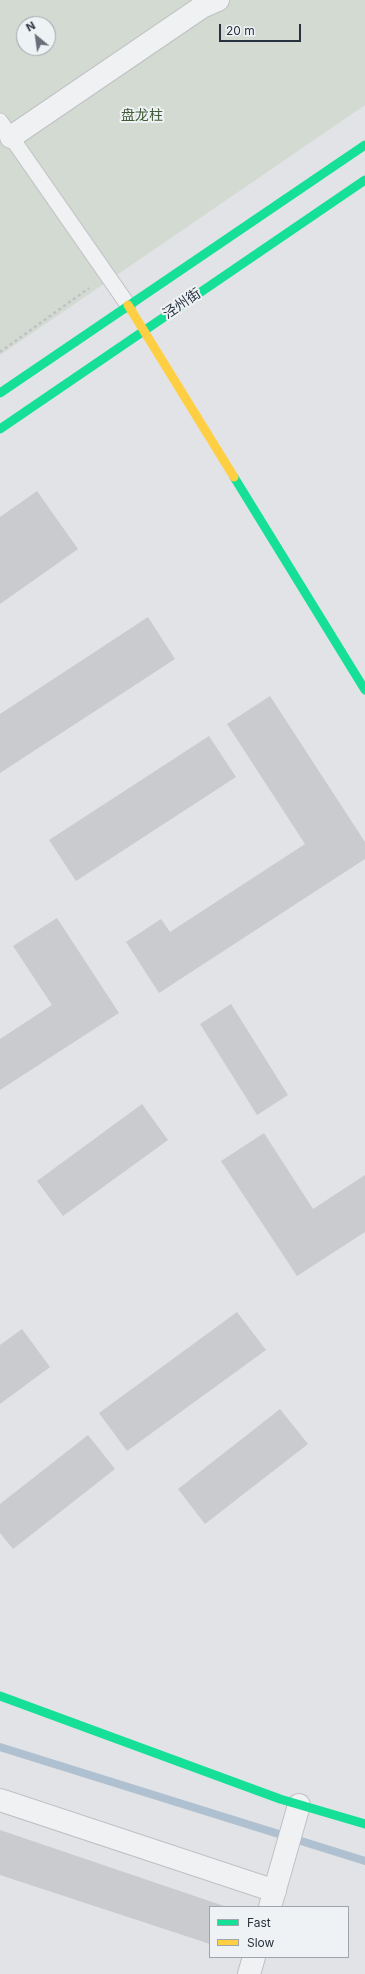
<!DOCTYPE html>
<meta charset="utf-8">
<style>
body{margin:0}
#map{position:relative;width:365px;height:1974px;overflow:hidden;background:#e1e3e6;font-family:Inter,sans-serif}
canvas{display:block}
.legend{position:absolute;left:209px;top:1906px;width:140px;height:52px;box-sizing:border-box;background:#eef2f5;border:1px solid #9fa5ac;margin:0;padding:5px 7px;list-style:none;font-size:12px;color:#28313e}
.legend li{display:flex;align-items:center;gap:8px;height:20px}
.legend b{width:20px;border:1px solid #9fa5ac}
.north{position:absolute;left:16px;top:16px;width:40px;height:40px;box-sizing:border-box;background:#eef2f5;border:1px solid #9fa5ac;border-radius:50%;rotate:331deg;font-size:11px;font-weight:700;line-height:16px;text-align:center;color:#28313e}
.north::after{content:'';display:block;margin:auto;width:14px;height:18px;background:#696f79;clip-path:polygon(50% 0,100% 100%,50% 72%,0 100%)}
.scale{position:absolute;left:219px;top:24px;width:82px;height:18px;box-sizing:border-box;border:2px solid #28313e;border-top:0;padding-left:5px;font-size:12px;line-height:14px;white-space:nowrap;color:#28313e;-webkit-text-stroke:3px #eef2f5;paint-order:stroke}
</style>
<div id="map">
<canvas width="365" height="1974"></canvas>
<ul class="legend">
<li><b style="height:5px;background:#16e098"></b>Fast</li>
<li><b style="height:5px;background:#ffcf43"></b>Slow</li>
</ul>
<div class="north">N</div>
<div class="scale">20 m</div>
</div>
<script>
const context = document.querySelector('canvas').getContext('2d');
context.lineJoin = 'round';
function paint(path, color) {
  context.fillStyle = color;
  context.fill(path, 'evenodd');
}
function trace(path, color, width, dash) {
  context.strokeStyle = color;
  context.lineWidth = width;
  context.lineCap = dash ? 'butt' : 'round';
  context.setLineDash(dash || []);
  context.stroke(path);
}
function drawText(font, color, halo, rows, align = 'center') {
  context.font = font + ' Inter,"Noto Sans SC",sans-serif';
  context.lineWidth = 4;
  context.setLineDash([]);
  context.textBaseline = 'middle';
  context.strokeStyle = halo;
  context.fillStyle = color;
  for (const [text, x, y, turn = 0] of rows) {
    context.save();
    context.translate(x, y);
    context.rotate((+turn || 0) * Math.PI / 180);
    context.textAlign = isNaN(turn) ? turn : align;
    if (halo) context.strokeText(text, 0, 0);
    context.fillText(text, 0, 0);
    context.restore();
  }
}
const green = new Path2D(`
 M0,0h365v105l-365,250zM24,24h24v24h-24z`);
const stream = new Path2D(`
 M0,1747l365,114`);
const building = new Path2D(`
 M37,491l41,58 -78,55v-87z
 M148,617l27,42 -175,114v-59z
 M270,696l95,146v17l-206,134 -33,-51 35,-23 9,13 135,-88 -78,-120z
 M209,736l27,41 -160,104 -27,-41z
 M57,918l62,95 -119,77v-51l52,-34 -39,-59z
 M231,1004l57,91 -31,20 -57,-91z
 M142,1104l26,36 -105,76 -26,-35z
 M264,1133l49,76 52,-34v57l-68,44 -76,-115z
 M237,1312l29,38 -139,101 -28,-38z
 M22,1329l28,38 -50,37v-59z
 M280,1409l28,35 -103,80 -27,-35z
 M88,1435l27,34 -102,80 -13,-16v-29z
 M0,1830l227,77h-17v37l-210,-69z`);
const path = new Path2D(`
 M0,352l89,-64`);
const lane = new Path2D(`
 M0,121l128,184`);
const street = new Path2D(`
 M11,137l191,-130 16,-7
 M0,1800l275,91
 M270,1907l29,-102
 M249,1974l5,-17`);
const fast = new Path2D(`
 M0,393l365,-248
 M0,429l365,-249
 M234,477l131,213
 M0,1696l280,103 85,25`);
const slow = new Path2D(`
 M128,305l106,172`);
const parkNames = [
 ["盘龙柱",142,116]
];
const streetNames = [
 ["泾州街",182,304,-34]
];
paint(green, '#d2dad1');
trace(stream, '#afc1d0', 8);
paint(building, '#c9cbce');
trace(lane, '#bfc1c4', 17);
trace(street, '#bfc1c4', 24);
trace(path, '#bfc1c6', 2.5, [3, 3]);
trace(lane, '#f0f1f2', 15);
trace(street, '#f0f1f2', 22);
trace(fast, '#16e098', 9);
trace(slow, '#ffcf43', 9);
drawText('14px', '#3f5a35', '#eef2f5', parkNames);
drawText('14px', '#28313e', '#eef2f5', streetNames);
</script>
